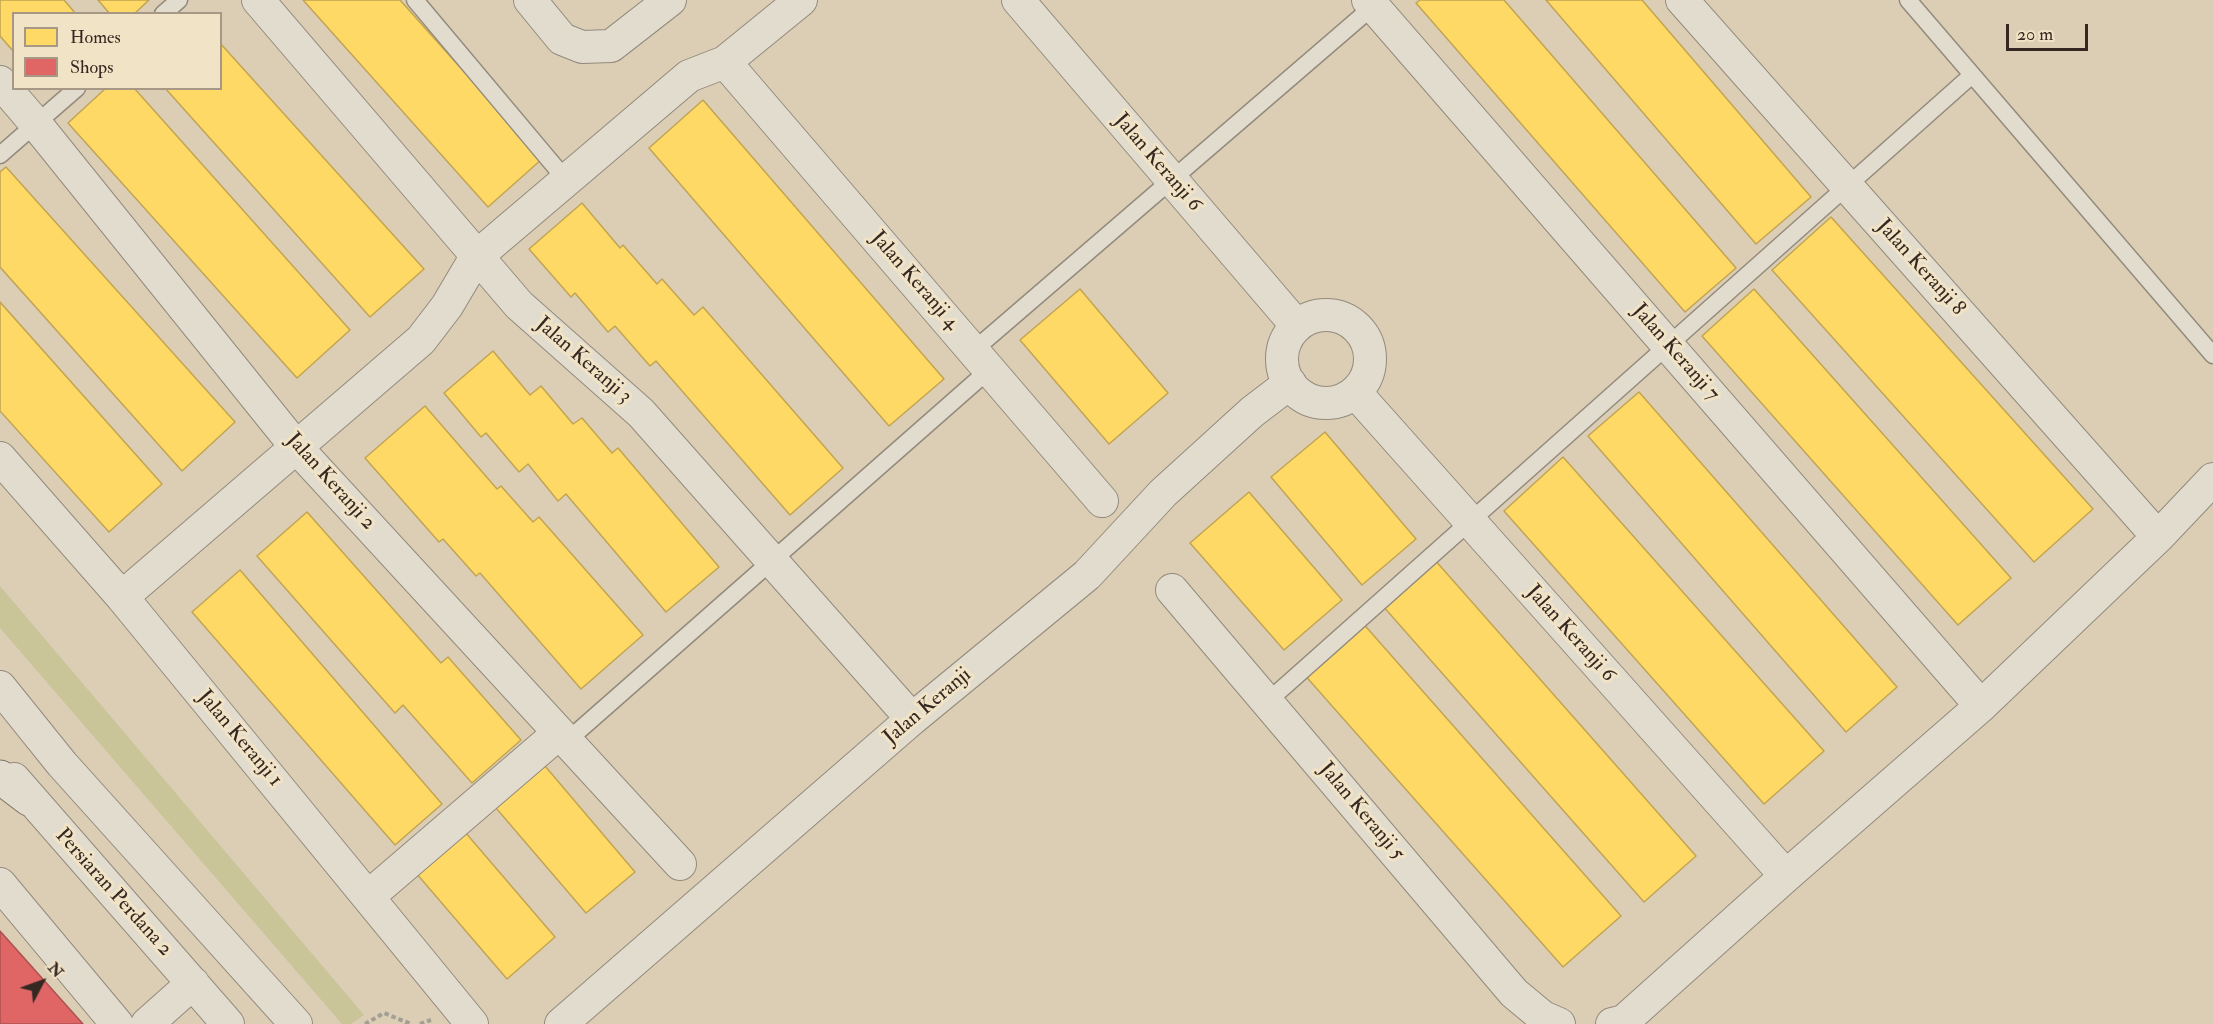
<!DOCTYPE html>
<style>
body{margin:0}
#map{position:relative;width:2213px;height:1024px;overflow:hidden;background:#dbceb5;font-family:"IM FELL Double Pica",serif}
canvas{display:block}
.legend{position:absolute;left:12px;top:12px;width:210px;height:78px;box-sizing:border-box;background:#f1e3c5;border:2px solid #a69884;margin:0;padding:8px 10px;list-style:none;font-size:18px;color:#352822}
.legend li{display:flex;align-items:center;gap:12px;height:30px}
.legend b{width:30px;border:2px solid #a69884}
.north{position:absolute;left:12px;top:952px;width:60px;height:60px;-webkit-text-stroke:4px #f1e3c5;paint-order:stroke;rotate:49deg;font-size:16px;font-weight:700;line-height:24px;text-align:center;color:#352822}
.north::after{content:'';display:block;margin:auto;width:21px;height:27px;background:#352822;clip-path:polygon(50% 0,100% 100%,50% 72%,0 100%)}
.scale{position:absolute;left:2006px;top:24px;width:82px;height:27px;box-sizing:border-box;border:3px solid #352822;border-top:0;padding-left:8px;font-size:18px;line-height:21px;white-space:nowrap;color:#352822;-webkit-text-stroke:4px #f1e3c5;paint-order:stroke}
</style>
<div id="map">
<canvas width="2213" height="1024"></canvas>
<ul class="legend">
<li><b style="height:16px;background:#ffd966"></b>Homes</li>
<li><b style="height:16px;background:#e06666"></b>Shops</li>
</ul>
<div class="north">N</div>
<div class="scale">20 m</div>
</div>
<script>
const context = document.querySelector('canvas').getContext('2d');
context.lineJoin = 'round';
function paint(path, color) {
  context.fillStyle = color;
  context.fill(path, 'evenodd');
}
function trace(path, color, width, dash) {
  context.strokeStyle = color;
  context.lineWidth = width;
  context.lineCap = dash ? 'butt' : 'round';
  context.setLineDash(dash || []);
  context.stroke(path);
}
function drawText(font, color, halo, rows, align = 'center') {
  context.font = font + ' "IM FELL Double Pica",serif';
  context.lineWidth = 6;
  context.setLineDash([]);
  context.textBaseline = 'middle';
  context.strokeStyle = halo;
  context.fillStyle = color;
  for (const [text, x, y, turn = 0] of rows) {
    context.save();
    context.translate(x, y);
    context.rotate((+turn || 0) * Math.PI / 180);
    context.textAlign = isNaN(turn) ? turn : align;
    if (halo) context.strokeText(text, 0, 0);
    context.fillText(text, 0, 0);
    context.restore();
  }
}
const green = new Path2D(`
 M0,586l364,429 -13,9h-9l-342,-396z`);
const homes = new Path2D(`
 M0,0h64l12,14h-62v38l-14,-16z
 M98,0h51l-15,14h-24z
 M303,0h97l142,159 -54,48z
 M1420,0h84l232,268 -51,44 -269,-309z
 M1546,0h96l169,197 -55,47z
 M220,43l204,226 -54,48 -205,-229h55z
 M106,88h28l216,242 -53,48 -229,-255z
 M703,100l241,279 -55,47 -240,-278z
 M6,167l229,255 -53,49 -182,-204v-95z
 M582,203l38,45 3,-3 34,39 5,-5 32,36 9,-8 140,161 -53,47 -134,-154 -6,5 -35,-40 -7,6 -33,-39 -4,4 -42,-48z
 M1831,217l262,292 -59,53 -262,-292z
 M1080,289l88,104 -59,51 -89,-104z
 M1754,289l257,289 -53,47 -256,-289z
 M0,302l162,182 -53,48 -109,-121z
 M493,351l37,44 11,-9 32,38 9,-6 30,35 6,-5 101,119 -53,45 -100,-118 -8,7 -30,-37 -9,8 -33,-39 -5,4 -37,-44z
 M1639,392l258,295 -51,45 -258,-296z
 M425,406l72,83 4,-3 32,36 6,-5 104,118 -62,54 -101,-116 -4,3 -33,-37 -4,3 -74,-84z
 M1325,432l91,107 -54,46 -91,-108z
 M1563,457l261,294 -60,53 -260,-293z
 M1249,492l93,108 -58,50 -94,-107z
 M307,512l134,151 7,-6 73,83 -49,43 -69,-78 -8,8 -138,-157z
 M1434,559l262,297 -52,46 -262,-297z
 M240,570l202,234 -47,41 -203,-233z
 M1360,620l261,296 -58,51 -261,-295z
 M545,766l90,106 -49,41 -90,-105z
 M465,832l90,105 -48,42 -91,-106z`);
const shops = new Path2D(`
 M0,931l83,93h-83z`);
const path = new Path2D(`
 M365,1024l19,-11 27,11
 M420,1024l11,-4`);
const lane = new Path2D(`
 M415,0l152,181
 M1908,0l305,355
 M163,14l16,-14
 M0,155l77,-67
 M974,350l403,-347
 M1267,702l705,-627
 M567,741l423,-372`);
const street = new Path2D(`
 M258,0l261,305 122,108 271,306
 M530,0l32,39 20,8 29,-1 59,-46
 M1018,0l279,326
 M1368,0l613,706
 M1682,0l476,537
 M725,62l377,439
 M0,82l36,42 261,324 383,416
 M1282 359a44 44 0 1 1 88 0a44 44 0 1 1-88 0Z
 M1355,392l431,484
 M0,458l122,139 350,427
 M1172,590l342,403 29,24 16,7
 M122,597l299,-257 26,-34 29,-49 213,-181 36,-14 76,-62
 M0,687l62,77 234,260
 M14,779l214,245
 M0,884l117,140
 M369,896l190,-163
 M147,1024l46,-41
 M561,1024l351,-305 175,-144 76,-82 89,-81 38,-29
 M1612,1024l12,-3 162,-145 195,-170 177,-169 55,-58`);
const secondary = new Path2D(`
 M0,777l29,22`);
const streetNames = [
 ["Jalan Keranji 6",1157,163,49],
 ["Jalan Keranji 8",1920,268,48],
 ["Jalan Keranji 4",914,281,49],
 ["Jalan Keranji 7",1675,353,49],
 ["Jalan Keranji 3",583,361,41],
 ["Jalan Keranji 2",330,482,48],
 ["Jalan Keranji 6",1570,634,48],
 ["Jalan Keranji",928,707,-40],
 ["Jalan Keranji 1",239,739,50],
 ["Jalan Keranji 5",1361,812,50],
 ["Persiaran Perdana 2",113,893,48]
];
paint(green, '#cac499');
paint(homes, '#ffd966');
trace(homes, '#c2a452', 1.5);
paint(shops, '#e06666');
trace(shops, '#ad5352', 1.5);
trace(lane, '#938a7c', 19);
trace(street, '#938a7c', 34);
trace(secondary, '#7c7467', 35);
trace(path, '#a59e95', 4, [4.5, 3]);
trace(lane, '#e2dcce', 16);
trace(street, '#e2dcce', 32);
trace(secondary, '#e2dcce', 33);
drawText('21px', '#352822', '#f1e3c5', streetNames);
</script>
